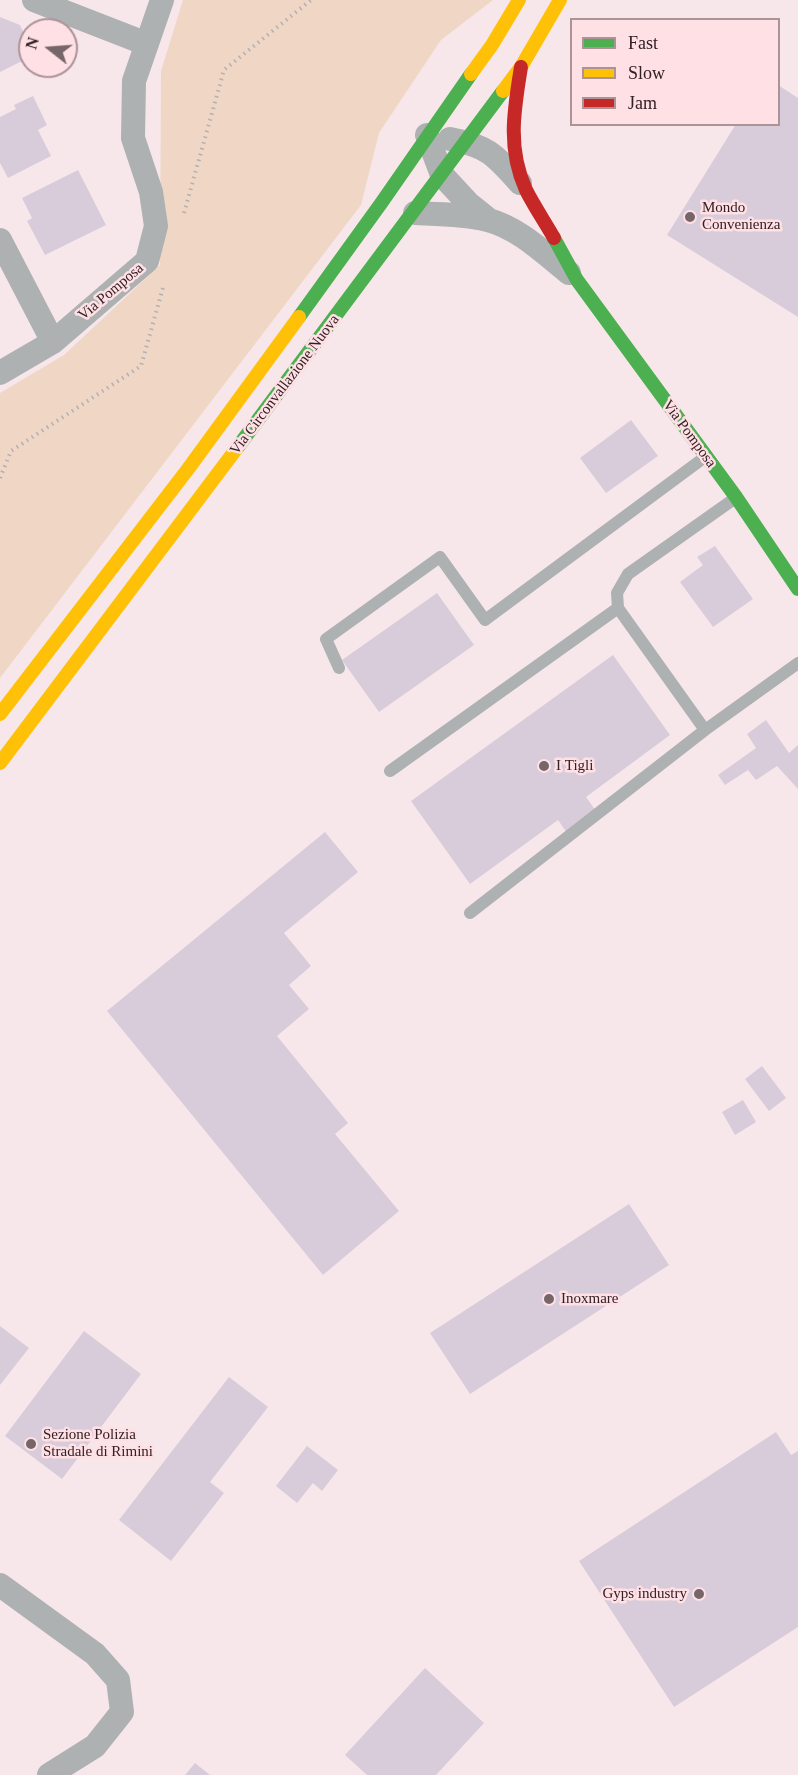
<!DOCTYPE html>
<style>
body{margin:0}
#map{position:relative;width:798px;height:1775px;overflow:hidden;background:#f7e7ea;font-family:"Times New Roman",serif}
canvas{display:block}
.legend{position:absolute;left:570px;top:18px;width:210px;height:108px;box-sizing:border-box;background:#fee0e5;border:2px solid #ac9398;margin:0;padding:8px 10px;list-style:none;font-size:18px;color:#322024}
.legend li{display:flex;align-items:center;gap:12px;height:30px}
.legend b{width:30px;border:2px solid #ac9398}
.north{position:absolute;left:18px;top:18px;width:60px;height:60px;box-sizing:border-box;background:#fee0e5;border:2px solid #ac9398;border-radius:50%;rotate:287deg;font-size:16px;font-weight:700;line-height:24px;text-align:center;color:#322024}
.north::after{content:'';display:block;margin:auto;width:21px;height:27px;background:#776669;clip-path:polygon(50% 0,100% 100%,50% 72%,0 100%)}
</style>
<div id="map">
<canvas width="798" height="1775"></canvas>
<ul class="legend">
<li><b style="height:8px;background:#4caf50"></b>Fast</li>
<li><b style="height:8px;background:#ffc107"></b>Slow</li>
<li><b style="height:8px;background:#c62828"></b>Jam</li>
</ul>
<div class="north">N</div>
</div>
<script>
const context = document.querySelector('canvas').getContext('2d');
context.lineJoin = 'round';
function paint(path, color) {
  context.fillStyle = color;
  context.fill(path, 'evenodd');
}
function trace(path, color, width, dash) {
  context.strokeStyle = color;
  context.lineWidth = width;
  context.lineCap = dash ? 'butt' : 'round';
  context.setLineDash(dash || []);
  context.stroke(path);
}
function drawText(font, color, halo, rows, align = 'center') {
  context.font = font + ' "Times New Roman",serif';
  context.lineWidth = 5;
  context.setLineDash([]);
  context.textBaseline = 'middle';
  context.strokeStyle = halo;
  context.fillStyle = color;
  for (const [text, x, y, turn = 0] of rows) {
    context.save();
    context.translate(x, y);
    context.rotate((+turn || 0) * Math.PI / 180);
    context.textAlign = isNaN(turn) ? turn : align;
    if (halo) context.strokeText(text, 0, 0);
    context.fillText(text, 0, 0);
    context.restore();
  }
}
const green = new Path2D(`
 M183,0h310l-52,40 -62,93 -18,72 -361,473v-285l64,-38 96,-90 1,-194z`);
const building = new Path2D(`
 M0,17l20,8 10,21v11l-30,15z
 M778,85l20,13v219l-131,-82 69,-111h42z
 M33,96l14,29 -9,5 13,26 -43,22 -8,-15v-46l16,-8 -2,-4z
 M78,170l28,55 -61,30 -18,-34 5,-3 -10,-20z
 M631,420l27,36 -52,37 -26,-35z
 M715,546l38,53 -40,28 -33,-45 23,-17 -6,-8z
 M437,593l37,52 -95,67 -37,-52z
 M613,655l57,80 -84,62 10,14 -29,22 -9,-13 -88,64 -59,-83z
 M766,720l23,33 9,-8v44l-21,-23 -21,14 -8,-10 -23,15 -7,-10 38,-27 -9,-14z
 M325,832l33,40 -74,61 27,33 -22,19 20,24 -32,27 71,87 -13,11 64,77 -76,64 -216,-264z
 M762,1066l24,32 -17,13 -24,-32z
 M743,1100l13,22 -21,13 -13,-23z
 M629,1204l40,61 -199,129 -40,-61z
 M0,1326l29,22 -29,37z
 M84,1331l57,43 -79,105 -57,-43z
 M229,1377l39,30 -58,75 14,11 -53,68 -52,-41z
 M776,1432l15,23 7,-4v176l-124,80 -95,-146z
 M307,1446l31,24 -16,21 -9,-8 -16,20 -21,-17z
 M425,1668l59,55 -48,52h-69l-22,-20z
 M195,1763l15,12h-25z`);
const path = new Path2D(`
 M184,213l40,-143 87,-70
 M0,478l11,-27 130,-85 23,-82`);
const lane = new Path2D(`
 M339,668l-13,-29 114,-82 45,63 220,-163
 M705,730l-87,-122 -1,-15 11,-19 106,-75
 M390,771l228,-163
 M470,913l235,-183 93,-67`);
const street = new Path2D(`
 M34,0l113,44
 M427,135l15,40 26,28 20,16
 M450,139c38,7 45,16 70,44
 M415,213c24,1 49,1 73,7 31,8 57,34 81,53
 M0,240l53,102
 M0,373l53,-31 94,-81 9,-35 -5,-34 -18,-54 1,-57 28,-81
 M0,1585l95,69 23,26 4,32 -27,34 -46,29`);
const fast = new Path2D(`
 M554,238l23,42 159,217 62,92
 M299,317l83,-115 89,-128
 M237,448l266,-357`);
const slow = new Path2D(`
 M471,74l21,-29 27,-45
 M503,91l18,-24 39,-67
 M0,714l188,-245 111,-152
 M0,763l237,-315`);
const jam = new Path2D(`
 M521,67c-7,43 -14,81 5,123 8,16 19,32 28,48`);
const markers = [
 [690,217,6,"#776669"],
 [544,766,6,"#776669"],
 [549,1299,6,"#776669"],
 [31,1444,6,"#776669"],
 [699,1594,6,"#776669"]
];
const poiNames = [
 ["Mondo",702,208],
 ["Convenienza",702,225],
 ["I Tigli",556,766],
 ["Inoxmare",561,1299],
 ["Sezione Polizia",43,1435],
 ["Stradale di Rimini",43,1452],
 ["Gyps industry",687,1594,"right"]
];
const streetNames = [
 ["Via Pomposa",111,292,-40],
 ["Via Circonvallazione Nuova",285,385,-53],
 ["Via Pomposa",689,434,54]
];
paint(green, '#f0d6c5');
paint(building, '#d9ccda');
trace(path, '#b3b0b1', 4, [1.5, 4.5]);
trace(lane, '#adb1b1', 12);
trace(street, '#adb1b1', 24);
trace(fast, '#4caf50', 14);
trace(slow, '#ffc107', 14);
trace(jam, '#c62828', 14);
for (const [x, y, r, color] of markers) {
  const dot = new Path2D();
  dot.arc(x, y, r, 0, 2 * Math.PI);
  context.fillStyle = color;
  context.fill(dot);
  trace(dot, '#fee0e5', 2);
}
drawText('15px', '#322024', '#fee0e5', poiNames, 'left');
drawText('15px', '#322024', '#fee0e5', streetNames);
</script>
